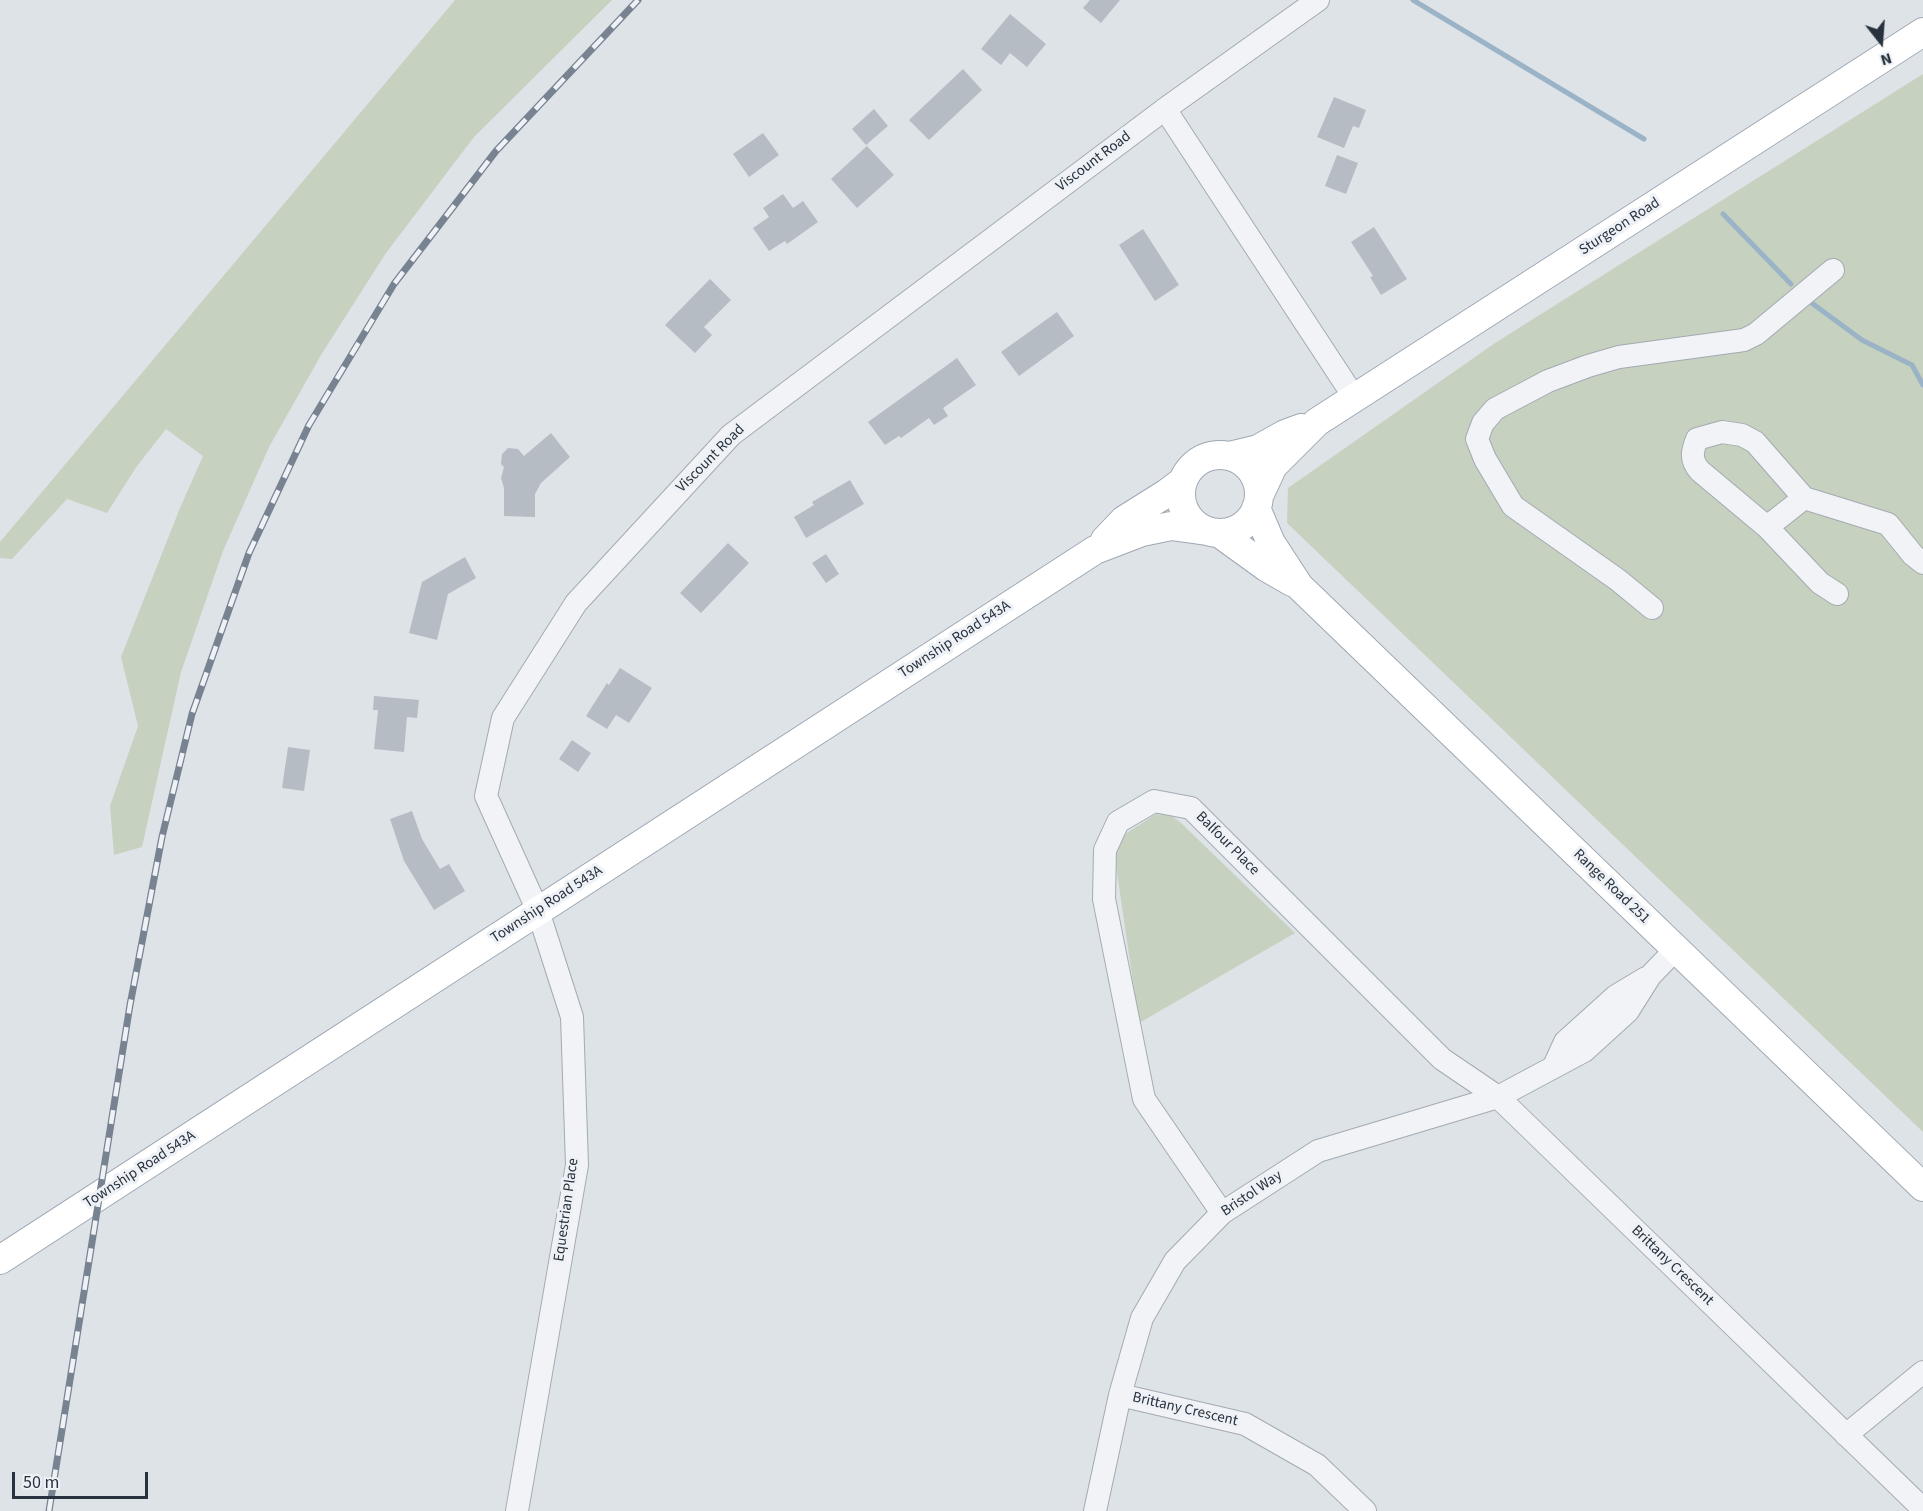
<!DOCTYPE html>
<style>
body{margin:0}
#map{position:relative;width:1923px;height:1511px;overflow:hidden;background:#dee3e8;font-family:"Source Sans 3",sans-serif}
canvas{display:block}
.north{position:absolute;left:1851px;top:12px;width:60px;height:60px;-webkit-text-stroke:4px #eef1f5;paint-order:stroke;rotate:163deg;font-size:16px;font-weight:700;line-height:24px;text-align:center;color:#28323e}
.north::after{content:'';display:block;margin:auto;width:21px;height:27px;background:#28323e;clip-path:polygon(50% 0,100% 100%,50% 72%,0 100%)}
.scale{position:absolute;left:12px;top:1472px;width:136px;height:27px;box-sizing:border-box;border:3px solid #28323e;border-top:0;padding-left:8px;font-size:18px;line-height:21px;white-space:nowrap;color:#28323e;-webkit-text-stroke:4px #eef1f5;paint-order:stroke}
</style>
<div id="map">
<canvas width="1923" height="1511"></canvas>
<div class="north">N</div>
<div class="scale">50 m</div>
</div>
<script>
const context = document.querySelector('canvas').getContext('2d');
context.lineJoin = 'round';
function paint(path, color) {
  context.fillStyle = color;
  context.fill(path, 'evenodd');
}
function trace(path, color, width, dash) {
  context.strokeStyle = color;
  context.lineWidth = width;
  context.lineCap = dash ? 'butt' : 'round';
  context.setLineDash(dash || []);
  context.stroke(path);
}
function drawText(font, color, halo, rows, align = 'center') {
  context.font = font + ' "Source Sans 3",sans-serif';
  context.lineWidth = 6;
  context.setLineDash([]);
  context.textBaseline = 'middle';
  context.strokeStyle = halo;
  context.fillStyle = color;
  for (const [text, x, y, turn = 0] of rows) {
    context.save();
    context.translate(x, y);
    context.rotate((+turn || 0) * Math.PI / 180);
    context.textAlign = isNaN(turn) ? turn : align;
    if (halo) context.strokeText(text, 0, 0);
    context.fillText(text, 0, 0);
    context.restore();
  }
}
const green = new Path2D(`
 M455,0h157l-138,137 -88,116 -65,102 -52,92 -46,104 -42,121 -39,175 -28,8 -4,-49 28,-80 -17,-69 59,-149 23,-52 -37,-27 -29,37 -30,47 -40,-14 -55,60 -12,-1v-16z
 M1923,74v1058l-636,-609 1,-35 207,-145z
 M1156,814l16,2 9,7 114,110 -156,90 -25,-171 5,-14z`);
const stream = new Path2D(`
 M1413,0l231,139
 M1723,214l68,70
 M1809,301l53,39 50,25 11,20`);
const building = new Path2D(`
 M1090,0h30l-19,23 -18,-15z
 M1010,14l36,30 -19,23 -17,-14 -9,12 -20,-16z
 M963,69l19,21 -53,50 -20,-20z
 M1334,97l32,13 -7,18 -6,-2 -9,22 -27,-11z
 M874,109l14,17 -22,19 -14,-16z
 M763,133l16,22 -30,22 -16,-23z
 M867,146l27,29 -37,33 -26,-29z
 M1337,155l21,8 -12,31 -21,-8z
 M783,194l10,14 10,-7 15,21 -31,22 -2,-3 -16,10 -16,-23 16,-11 -6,-9z
 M1374,227l33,52 -26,16 -11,-18 3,-1 -22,-34z
 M1143,229l36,56 -24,16 -36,-56z
 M710,279l21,21 -27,27 8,8 -17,18 -30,-28z
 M1057,312l17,24 -55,40 -18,-24z
 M957,358l19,27 -33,23 5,8 -14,9 -5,-7 -28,20 -2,-2 -14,9 -17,-23z
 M551,433l19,24 -29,26 -6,11v23l-31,-1v-28l-3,-10 3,-11 -3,-3 1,-10 6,-6 10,1 6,7z
 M850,480l14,24 -58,34 -12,-21 20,-12 -2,-3z
 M728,543l21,20 -48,50 -21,-20z
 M826,554l13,20 -13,9 -14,-20z
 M465,557l11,21 -28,16 -11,46 -28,-7 13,-51z
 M620,668l32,20 -23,35 -13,-8 -9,14 -21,-13 21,-33 2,2z
 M374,696l45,4 -2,18 -10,-1 -3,35 -30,-3 4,-39h-5z
 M572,740l19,13 -13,19 -19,-13z
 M288,747l22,3 -6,41 -22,-3z
 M412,811l10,28 18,30 9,-5 16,27 -31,19 -30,-49 -14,-42z`);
const minor = new Path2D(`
 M1165,109l189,288
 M1767,527l37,-29
 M1837,594l-17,-11 -53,-56 -67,-56c-10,-11 -8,-20 -3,-32l25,-7 20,3 13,7 49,56 84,26 25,31 10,8
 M1652,608l-34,-28 -105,-74 -28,-47 -8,-20 6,-16 12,-14 53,-28 40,-15 31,-9 125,-17 12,-6 77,-64
 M1554,1066l11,-24 51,-46 30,-18
 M1222,1213l-78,-114 -40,-200 1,-49 13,-28 36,-21 37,7 251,251 56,38 425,412
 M1120,1395l125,29 72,41 48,46
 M1846,1435l77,-63
 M517,1511l60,-346 -5,-148 -34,-106 -52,-115 17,-78 73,-115 155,-168 434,-326 153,-109
 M1095,1511l25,-116 22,-77 33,-57 47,-48 96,-62 180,-54 86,-46 44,-40 22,-35 25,-26`);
const major = new Path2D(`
 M1181 494a39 39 0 1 1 78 0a39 39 0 1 1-78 0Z
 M1229,456l29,-7 27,-15 16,-6
 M1259,496l14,-30 44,-44 606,-390
 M1256,508l15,35 28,43 624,601
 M1219,533l47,34 26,15
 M1105,540l19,-20 43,-27 16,-12
 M0,1260l1095,-710 47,-18 29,-6 36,5`);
const rail = new Path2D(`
 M49,1511l81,-506 32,-168 30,-123 57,-161 60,-128 85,-141 102,-133 142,-151`);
const streetNames = [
 ["Viscount Road",1094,162,-37],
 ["Sturgeon Road",1620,227,-33],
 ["Viscount Road",711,459,-45],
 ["Township Road 543A",955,640,-33],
 ["Balfour Place",1227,844,45],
 ["Range Road 251",1611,887,44],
 ["Township Road 543A",547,905,-33],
 ["Township Road 543A",140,1170,-33],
 ["Bristol Way",1252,1194,-34],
 ["Equestrian Place",567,1210,-82],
 ["Brittany Crescent",1672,1266,44],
 ["Brittany Crescent",1185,1410,13]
];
paint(green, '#c6d1c0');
trace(stream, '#9ab3c7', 5);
paint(building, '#b6bcc4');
trace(minor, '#a4aab2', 24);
trace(major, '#9ea8b3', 30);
trace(minor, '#f1f3f6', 22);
trace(major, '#fff', 28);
trace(rail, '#788391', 7);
trace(rail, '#eef1f5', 4.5, [14]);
drawText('15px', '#28323e', '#eef1f5', streetNames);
</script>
